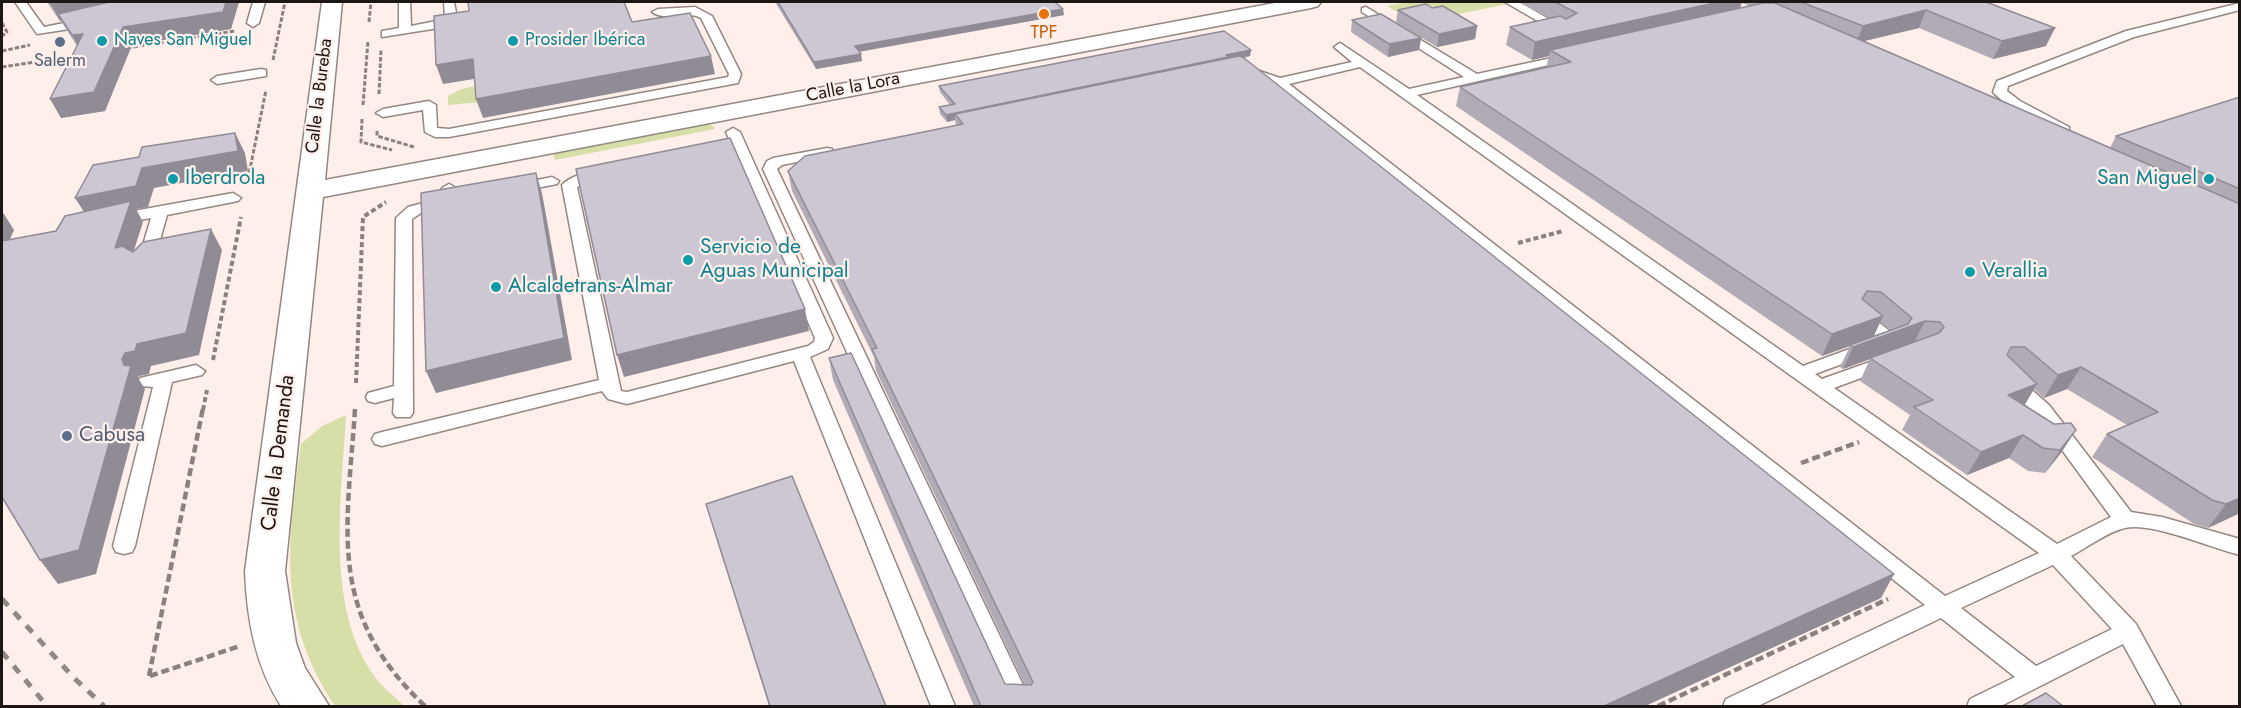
<!DOCTYPE html>
<meta charset="utf-8">
<style>
body{margin:0}
#map{position:relative;width:2241px;height:708px;overflow:hidden;background:#ffefea;font-family:Jost,sans-serif}
canvas{display:block}
.frame{position:absolute;inset:0;border:3px solid #1c1715;pointer-events:none}
</style>
<div id="map">
<canvas width="2241" height="708"></canvas>
<div class="frame"></div>
</div>
<script>
const context = document.querySelector('canvas').getContext('2d');
context.lineJoin = 'round';
function paint(path, color) {
  context.fillStyle = color;
  context.fill(path, 'evenodd');
}
function trace(path, color, width, dash) {
  context.strokeStyle = color;
  context.lineWidth = width;
  context.lineCap = dash ? 'butt' : 'round';
  context.setLineDash(dash || []);
  context.stroke(path);
}
function drawText(font, color, halo, rows, align = 'center') {
  context.font = font + ' Jost,sans-serif';
  context.lineWidth = 4.5;
  context.setLineDash([]);
  context.textBaseline = 'middle';
  context.strokeStyle = halo;
  context.fillStyle = color;
  for (const [text, x, y, turn = 0] of rows) {
    context.save();
    context.translate(x, y);
    context.rotate((+turn || 0) * Math.PI / 180);
    context.textAlign = isNaN(turn) ? turn : align;
    if (halo) context.strokeText(text, 0, 0);
    context.fillText(text, 0, 0);
    context.restore();
  }
}
const green = new Path2D(`
 M1408,2h95l5,2 -78,16 -21,-1 -22,-13z
 M480,85l2,17 -34,3v-9l13,-7z
 M702,123l11,3 2,3 -160,31 -3,-10z
 M346,415c-4,81 -22,192 29,262 8,11 20,20 29,29h-69c-58,-87 -48,-163 -34,-262l21,-18z`);
const pathFar2 = new Path2D(`
 M369,22l2,-20
 M2,23l5,9 -5,4
 M127,48l108,-17
 M2,51l28,-6
 M273,60l12,-58
 M2,67l73,-11
 M379,94l2,-44
 M363,105l5,-64
 M362,119l-1,23 31,8
 M377,131v5l37,11
 M248,179l18,-89`);
const pathFar1 = new Path2D(`
 M247,183l1,-5
 M1518,243l45,-12
 M213,360l28,-143
 M356,383l7,-166 23,-15
 M203,410l4,-20`);
const path = new Path2D(`
 M355,409c-8,122 -29,204 70,297
 M1801,463l58,-21
 M149,676l54,-268
 M150,676l90,-30
 M1658,706l230,-107`);
const service = new Path2D(`
 M15,2h11l18,25 45,-9 6,4 -6,4 -52,8z
 M253,2h12l-6,21 -6,4 -6,-4z
 M399,2h11l1,24 30,-6 4,-3 -1,-15h10l3,16 -12,9 -63,10v-6l17,-3z
 M1505,2h14l51,29 -10,3z
 M2240,3v7l-106,27 -126,49 -1,5 13,10 49,26v6c-15,4 -66,-29 -76,-41l4,-11 129,-50z
 M695,7l17,9 29,58 -3,9 -289,54h-14l-10,-5 -2,-22 -40,7 -7,-4 7,-4 46,-8 7,4 1,23 12,1 279,-52 1,-3 -28,-56c-15,-8 -36,4 -49,-6l6,-3z
 M1366,7l111,67 98,-21v6l-158,36 386,271 74,-27 -23,-20 9,-5 6,1 27,21 3,4 -3,4 -81,30 7,5 59,-21h12l3,4 -3,4 -59,22 223,156 54,-27 -76,-104 -30,-26 -2,-4 2,-4h14l30,26 82,107 31,5 78,22v16c-29,-7 -88,-33 -115,-27 -18,4 -37,19 -54,28l65,68 45,82h-24l-34,-62 -122,62h-34l3,-7 45,-22 -74,-59 -183,88h-35l3,-7 199,-94 -651,-520 -35,-15 6,-4 35,12 72,-16 -18,-15 6,-4 69,46 55,-12 -102,-65v-4zM1360,67l679,486 -94,43 -656,-512zM2053,565l59,64 -76,37 -75,-58z
 M261,69l5,1v6l-49,8 -6,-4 6,-4z
 M733,128l7,4 93,206 -5,11 -18,8 145,349h-24l-137,-345 -167,43 -19,-5 -6,-8 -220,55 -7,-2 -3,-5 3,-5 7,-2 217,-52 -37,-195c8,-9 31,-16 43,-13l2,3 -2,3 -28,9 44,204 6,1 181,-46 6,-4 1,-4 -89,-206z
 M827,148l5,1v6l-50,10 -5,4 256,537h-24l-246,-537 4,-8 6,-3z
 M552,177l7,4 -2,3 -40,8 -7,-4 2,-3z
 M449,184l7,4 -1,16 -31,7 -12,8 1,194 -3,4h-14l-3,-4 1,-15 -19,5 -7,-2 -2,-4 2,-4 26,-7 2,-168 12,-11 34,-9v-10z
 M233,193l8,5 -3,3 -71,14 -14,50 -8,5 -8,-5 14,-47 -34,6 -8,-5 8,-5z
 M196,365l9,6 -3,4 -30,7 -37,164 -3,6 -8,2 -8,-2 -3,-6 40,-159 -13,-1 -2,-4 2,-4z`);
const minor = new Path2D(`
 M322,2h20l-17,178 955,-178h41l-3,4 -7,2 -988,189 -38,374 11,72 9,25 24,38h-48c-26,-41 -34,-86 -36,-135z`);
const rail = new Path2D(`
 M2,599l72,79 30,28
 M2,652l45,54`);
const wall = new Path2D(`
 M47,2h192l-8,27 -99,16 -27,66 -44,7 16,-72 -16,-25h-1z
 M775,2h280l9,13 -205,37 3,9 -46,8z
 M1518,2h468l60,44 -53,13 -74,-31 -55,13 246,107 6,-12 124,-39v416l-32,15 -14,-4 -102,-67 15,-23 20,-9 -60,-36 -23,9 -10,-9 -10,16 30,19 7,29 -16,20 -17,-2 -19,-13 -42,17 -65,-45 8,-15 -50,-34 10,-22 -27,10 -3,-2 10,-21 -28,10 -366,-250 4,-19 86,-19 3,-12 -17,4 -26,-15 4,-18 40,-9zM1742,3l8,3 -10,2zM1880,322l10,8 -17,6z
 M1432,8l45,18 -2,13 -38,8 -41,-25 2,-12z
 M1352,20l69,18 -2,12 -31,7 -37,-25z
 M1251,50l-1,6 -6,2 637,540 -236,108h-671l-141,-326 -4,-22 176,326 20,1 -149,-314 -2,-14 -82,-166 -4,-20 168,-46 -1,-5 -8,2 -7,-8 -1,-7 11,-2 -10,-13 -1,-6z
 M706,504l180,202h-117z`);
const shadedWall = new Path2D(`
 M64,2h89l-95,12 3,7h-1l-9,-17z
 M226,2h13l-8,27 -99,16 -27,66 -44,7 -11,-19 73,-72z
 M1719,2h23l-4,11 -188,37 -1,6 -17,4 3,-18z
 M1063,9l1,6 -208,37 -1,-6z
 M1926,10l-7,18 -63,15 7,-17z
 M1477,26l-2,13 -38,8 2,-13z
 M2055,28l-9,18 -53,13 9,-18z
 M83,34l-1,19 -10,-18z
 M1421,38l-2,12 -31,7 1,-13z
 M1251,50l-1,6 -295,58v6l-8,2 -1,-7z
 M861,54l1,7 -46,8 -2,-7z
 M711,56l4,18 -232,44 -7,-19z
 M473,59l7,19 -37,6 -7,-19z
 M235,133l10,20 3,18 -94,17 -6,19 -12,2 7,13 -15,47 -40,-51 -13,-20 67,-30z
 M536,173l6,20 30,167 -136,33 -10,-22z
 M2,211l12,19 -4,9 -8,2z
 M211,229l11,21 -23,105 -48,11 -2,8 -10,2 -1,2 7,11 -49,185 -38,10 -18,-24 84,-195 -2,-6 3,-6 12,-9z
 M805,309l4,22 -185,46 -7,-22z
 M1883,316l-10,22 -23,7v1l-28,10 10,-22z
 M1925,321l-11,22 -71,26 10,-22z
 M2081,367l-14,22 -23,9 14,-23z
 M2037,384l-13,22 -16,-11z
 M2076,430l-15,23 -16,20 15,-23z
 M2023,435l-14,23 -42,17 14,-23z
 M2240,498v15l-32,15 18,-24z
 M1894,574l-13,24 -236,108h-41z`);
const building = new Path2D(`
 M49,2h15l-13,2z
 M109,2h117l-3,10 -100,15 -29,65 -44,7 33,-65 -11,1 -14,-21z
 M468,2h156l8,20 58,-9 21,43 -235,43 -3,-40 -37,6 -2,-49 35,-5z
 M778,2h277l8,7 -208,37 6,8 -47,8z
 M1555,2h164l-184,40 -25,-15 50,-11 6,3 11,-6z
 M1801,2h185l69,26 -53,13 -76,-31 -63,16z
 M1763,3h12l465,201v294l-14,6 -14,-4 -105,-66 51,-22 -77,-45 -23,8 -33,-28h-14l-4,8 30,29 -29,11 46,29 17,-1 5,7 -16,20 -17,-2 -20,-13 -42,17 -67,-45 19,-7 -63,-42 69,-25 5,-6 -4,-5 -15,-1 -72,26 -3,-2 58,-21 4,-6 -31,-26 -14,-1 -5,8 21,17 -51,18 -372,-247 111,-25 -21,-12z
 M1426,4l6,4 11,-2 34,20 -38,8 -41,-24z
 M1381,14l40,24 -32,6 -37,-24z
 M1224,31l27,19 -25,5 2,2 -282,58 -7,-8 16,-3 -16,-18z
 M1239,56l5,2 650,516 -290,132h-623l-152,-348 22,-5 154,331 26,1 2,-3 -161,-333 5,-1 -89,-177 17,-15 158,-32 -8,-10z
 M2240,97v92l-124,-53z
 M235,133l3,18 -96,17 -6,18 -61,12 18,-33 46,-8 3,-10z
 M730,138l75,171 -188,46 -41,-186z
 M536,173l28,165 -138,33 -5,-178z
 M131,201l-16,47 7,-2 11,6 10,-10 68,-13 -25,104 -49,11 -2,7 -10,2 -3,6 2,6 7,1 -52,184 -39,10 -38,-63v-256l54,-10 9,-15z
 M792,476l94,230h-116l-64,-202z
 M2046,693l17,13h-41z`);
const markers = [
 [1044,14,6,"#e8710a"],
 [102,41,6,"#0f9aa8"],
 [513,41,6,"#0f9aa8"],
 [60,42,6,"#5c6f8a"],
 [173,179,6,"#0f9aa8"],
 [2209,179,6,"#0f9aa8"],
 [688,260,6,"#0f9aa8"],
 [1970,272,6,"#0f9aa8"],
 [496,287,6,"#0f9aa8"],
 [67,436,6,"#5c6f8a"]
];
const farFoodnames = [
 ["TPF",1044,34]
];
const farCulturenames = [
 ["Naves San Miguel",114,41],
 ["Prosider Ibérica",525,41]
];
const farServicenames = [
 ["Salerm",60,62]
];
const farStreetnames = [
 ["Calle la Lora",853,88,-11],
 ["Calle la Bureba",320,96,-83]
];
const cultureNames = [
 ["Iberdrola",185,179],
 ["San Miguel",2197,179,"right"],
 ["Servicio de",700,248],
 ["Aguas Municipal",700,272],
 ["Verallia",1982,272],
 ["Alcaldetrans-Almar",508,287]
];
const serviceNames = [
 ["Cabusa",79,436]
];
const streetNames = [
 ["Calle la Demanda",279,453,-83]
];
paint(green, '#d6dfa8');
trace(service, '#948782', 3);
trace(minor, '#948782', 3);
trace(pathFar2, '#8b807d', 3, [4.5, 2]);
trace(pathFar1, '#8b807d', 4, [5, 3]);
trace(path, '#8b807d', 4.5, [8, 4]);
paint(service, '#fff');
paint(minor, '#fff');
trace(rail, '#918783', 5, [9, 9]);
paint(wall, '#b0abb5');
paint(shadedWall, '#908b94');
paint(building, '#cdc7d3');
trace(building, '#908b94', 1.5);
for (const [x, y, r, color] of markers) {
  const dot = new Path2D();
  dot.arc(x, y, r, 0, 2 * Math.PI);
  context.fillStyle = color;
  context.fill(dot);
  trace(dot, '#ffefea', 2);
}
drawText('18px', '#c56008', '#ffefea', farFoodnames);
drawText('18px', '#0d838f', '#ffefea', farCulturenames, 'left');
drawText('18px', '#4e5e75', '#ffefea', farServicenames);
drawText('18px', '#1c1715', '#ffefea', farStreetnames);
drawText('21px', '#0d838f', '#ffefea', cultureNames, 'left');
drawText('21px', '#4e5e75', '#ffefea', serviceNames, 'left');
drawText('21px', '#1c1715', '#ffefea', streetNames);
</script>
